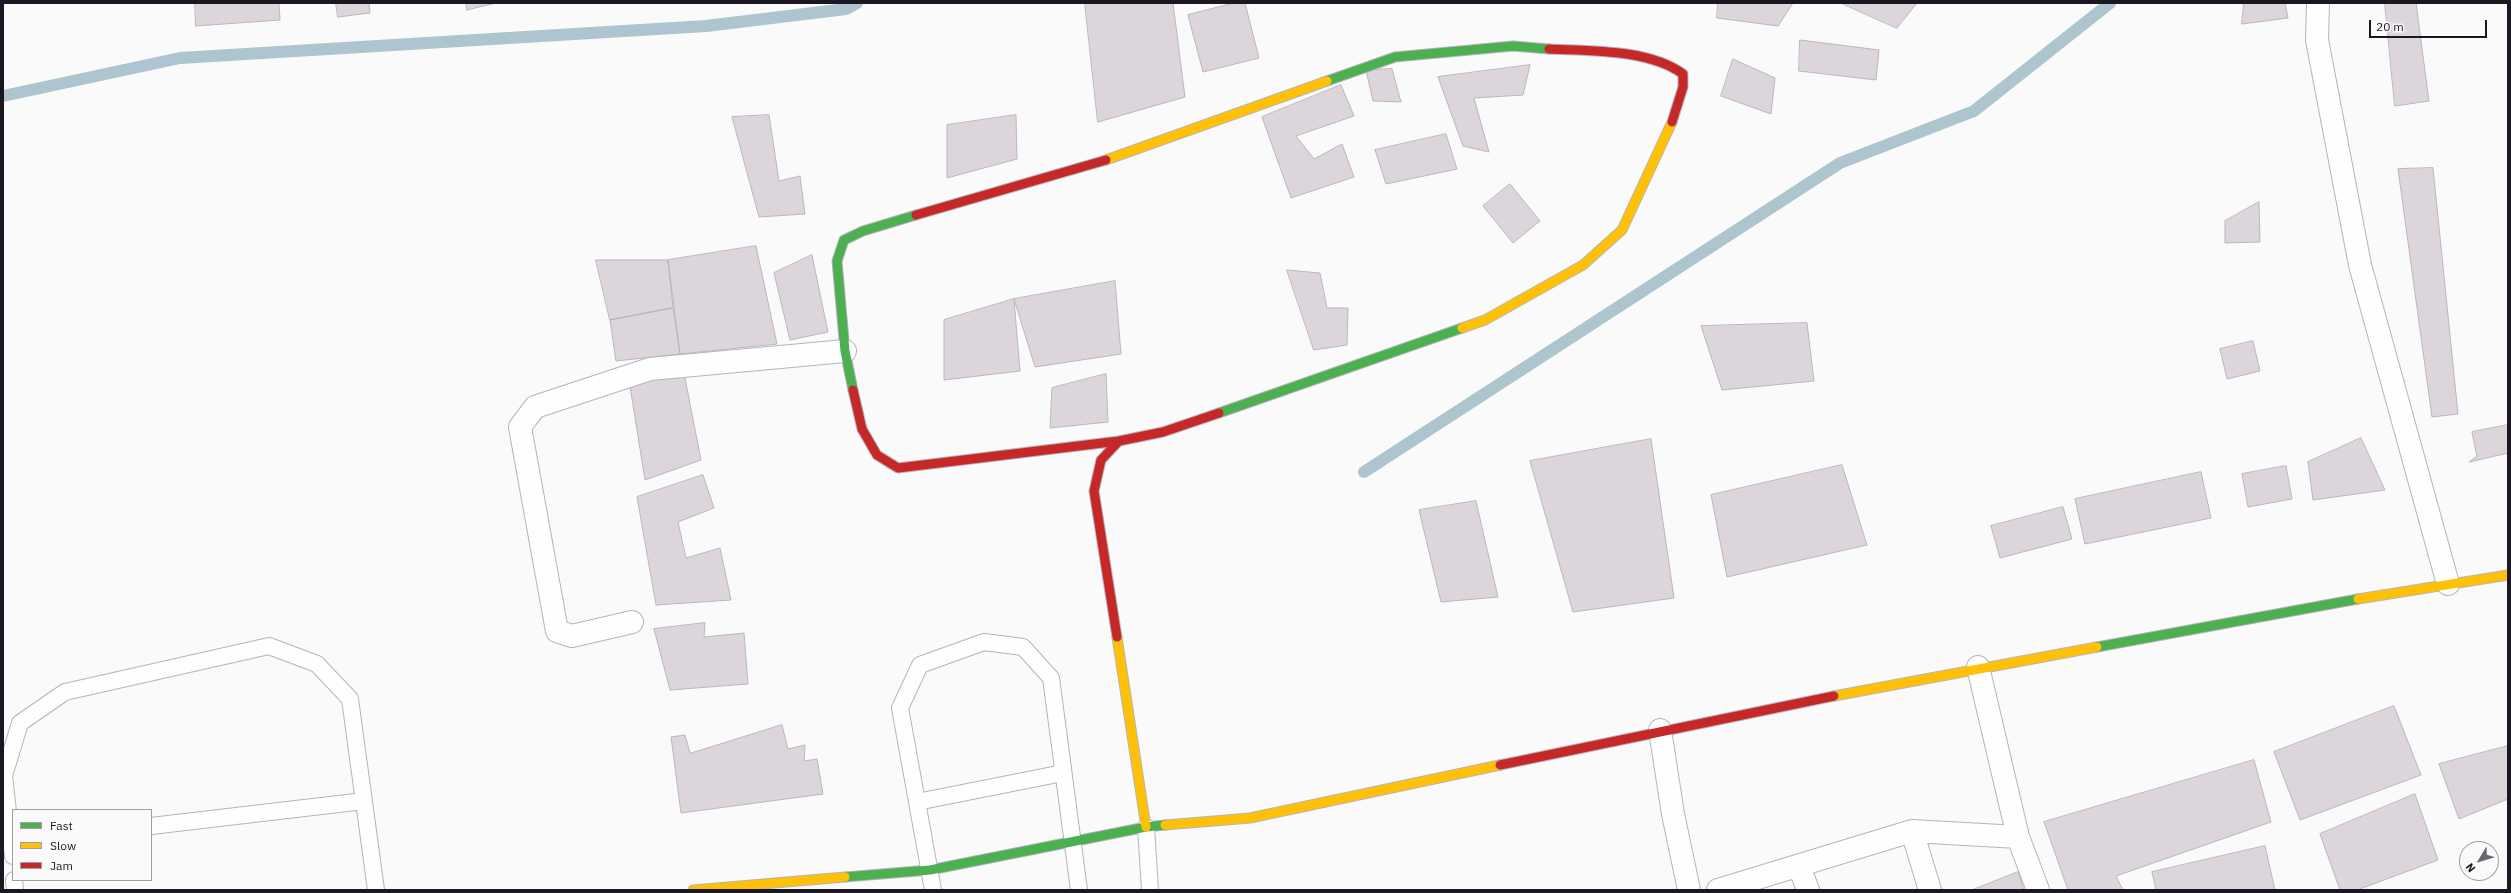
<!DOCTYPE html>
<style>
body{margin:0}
#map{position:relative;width:2511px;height:893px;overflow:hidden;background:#fafafa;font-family:"IBM Plex Sans",sans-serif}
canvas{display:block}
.frame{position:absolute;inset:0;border:4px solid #1a1723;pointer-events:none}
.legend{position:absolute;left:12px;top:809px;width:140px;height:72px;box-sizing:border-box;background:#fafafa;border:1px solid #a09fa4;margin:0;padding:5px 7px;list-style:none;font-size:12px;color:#1a1723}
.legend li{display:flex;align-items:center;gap:8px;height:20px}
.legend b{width:20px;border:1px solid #a09fa4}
.north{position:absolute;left:2459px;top:841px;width:40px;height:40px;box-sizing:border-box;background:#fafafa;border:1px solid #a09fa4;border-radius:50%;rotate:232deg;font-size:11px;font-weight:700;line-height:16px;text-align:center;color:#1a1723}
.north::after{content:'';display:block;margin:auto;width:14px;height:18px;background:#68666e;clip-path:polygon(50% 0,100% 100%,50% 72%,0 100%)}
.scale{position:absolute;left:2369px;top:20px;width:118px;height:18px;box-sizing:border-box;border:2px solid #1a1723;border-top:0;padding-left:5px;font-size:12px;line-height:14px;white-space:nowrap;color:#1a1723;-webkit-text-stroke:3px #fafafa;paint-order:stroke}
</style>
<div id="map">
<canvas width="2511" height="893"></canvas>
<div class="frame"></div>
<ul class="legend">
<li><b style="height:5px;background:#4caf50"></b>Fast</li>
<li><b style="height:5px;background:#ffc107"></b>Slow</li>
<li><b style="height:5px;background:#c62828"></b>Jam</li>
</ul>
<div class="north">N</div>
<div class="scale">20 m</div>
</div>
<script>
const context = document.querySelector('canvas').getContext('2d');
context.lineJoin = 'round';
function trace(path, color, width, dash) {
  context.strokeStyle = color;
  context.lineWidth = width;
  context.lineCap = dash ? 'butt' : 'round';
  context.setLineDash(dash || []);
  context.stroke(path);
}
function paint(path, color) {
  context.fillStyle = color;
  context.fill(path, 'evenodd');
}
const stream = new Path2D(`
 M3,96l177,-38 526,-32 140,-17 11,-6
 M1364,472l476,-309 134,-52 136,-108`);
const building = new Path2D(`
 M195,3h84l1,17 -84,6z
 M336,3h33l1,10 -32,4z
 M466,3h30l-29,7z
 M1085,3h88l12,94 -87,25z
 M1234,3h11l14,55 -56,14 -15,-57z
 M1718,3h75l-15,23 -61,-8z
 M1841,3h76l-20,25z
 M2244,3h41l3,15 -46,6z
 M2385,3h31l13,98 -34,5z
 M1800,40l79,10 -3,30 -77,-9z
 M1733,59l42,19 -4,36 -50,-18z
 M1530,65l-7,30 -49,3 15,54 -26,-6 -25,-69z
 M1392,69l9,33 -28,-1 -7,-31z
 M1341,85l13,31 -58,20 18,23 28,-15 12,33 -63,21 -29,-81z
 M769,115l10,66 21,-5 5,38 -46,3 -27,-100z
 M1016,115l1,44 -70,19v-53z
 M1446,134l11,35 -71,15 -11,-34z
 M2433,168l25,246 -26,3 -34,-248z
 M1510,184l30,37 -27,22 -30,-37z
 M2259,202l1,40 -35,1v-22z
 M756,246l21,98 -97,10 -12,-94z
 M812,255l16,77 -38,8 -16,-67z
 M596,260h72l5,48 -63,12z
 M1287,270l33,3 7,35h21l-1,37 -33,5z
 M1115,281l6,73 -86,13 -21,-68z
 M1014,299l6,72 -76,9v-60z
 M673,308l7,46 -64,7 -6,-41z
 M1807,323l7,58 -92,9 -21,-64z
 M2253,341l7,30 -33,8 -7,-30z
 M684,373l17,87 -56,20 -16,-100z
 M1106,374l2,48 -58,6 2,-40z
 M2508,425v28l-39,9 8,-6 -5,-24z
 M2361,438l24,52 -72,10 -5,-38z
 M1651,439l23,159 -101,14 -43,-151z
 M1842,465l25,80 -140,32 -16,-82z
 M2286,466l6,33 -44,8 -6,-33z
 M2201,472l10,46 -126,26 -10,-45z
 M703,475l11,33 -36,14 8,36 34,-10 11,52 -75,5 -19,-108z
 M1476,501l22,96 -57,5 -22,-92z
 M2063,507l9,32 -72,19 -9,-32z
 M705,623l-1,14 40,-4 4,51 -78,6 -16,-61z
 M2394,706l27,69 -121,45 -26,-68z
 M782,725l6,24 17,-4 -1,16 13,-2 6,35 -142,19 -10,-76 14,-2 5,18z
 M2508,746v53l-49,20 -20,-55z
 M2254,760l17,62 -155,54 7,14h-55l-24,-68z
 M2415,794l23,66 -81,30h-17l-20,-56z
 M2265,846l10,44h-119l-4,-18z
 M2018,872l6,18h-52z`);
const lane = new Path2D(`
 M917,802l146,-29
 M151,826l213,-25
 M1146,827l4,63
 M13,856l-9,-80 16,-53 45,-31 204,-46 48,18 33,35 26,191
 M14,880l1,10
 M933,890l-33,-182 20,-43 64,-23 39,5 28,31 28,212`);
const street = new Path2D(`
 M2318,3l-1,37 43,225 88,319
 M632,622l-60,14 -15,-5 -37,-204 15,-20 115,-38 195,-18
 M1978,667l40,170 20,53
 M1660,730l13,84 16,76
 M1799,866l9,24
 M1718,890l194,-59
 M1930,890l-18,-59 106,6`);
const fast = new Path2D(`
 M1327,81l68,-24 118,-11 36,3
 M853,390l-8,-39 -8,-90 7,-21 19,-9 53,-16
 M1219,413l243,-85
 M2097,647l261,-48
 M845,877l85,-7 216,-43 19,-2`);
const slow = new Path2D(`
 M1106,160l221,-79
 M1462,328l23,-8 98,-55 39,-35 50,-108
 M2358,599l150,-24
 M1117,637l29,190
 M1834,696l263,-49
 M1165,825l85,-7 250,-53
 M693,890l152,-13`);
const jam = new Path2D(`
 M1549,49c41,2 100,0 134,25v13l-11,35
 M916,215l190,-55
 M853,390l9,39 15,26 21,13 221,-27
 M1117,637l-23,-146 7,-31 18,-19 44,-9 56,-19
 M1500,765l334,-69`);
trace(stream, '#acc5ce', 12);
paint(building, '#dcd6dc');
trace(building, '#bbb6bb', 1);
trace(lane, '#b5b4ba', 18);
trace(street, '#b5b4ba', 24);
trace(fast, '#b5b4ba', 11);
trace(slow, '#b5b4ba', 11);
trace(jam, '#b5b4ba', 11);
trace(lane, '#fefefe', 16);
trace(street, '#fefefe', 22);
trace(fast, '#4caf50', 9);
trace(slow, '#ffc107', 9);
trace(jam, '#c62828', 9);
</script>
